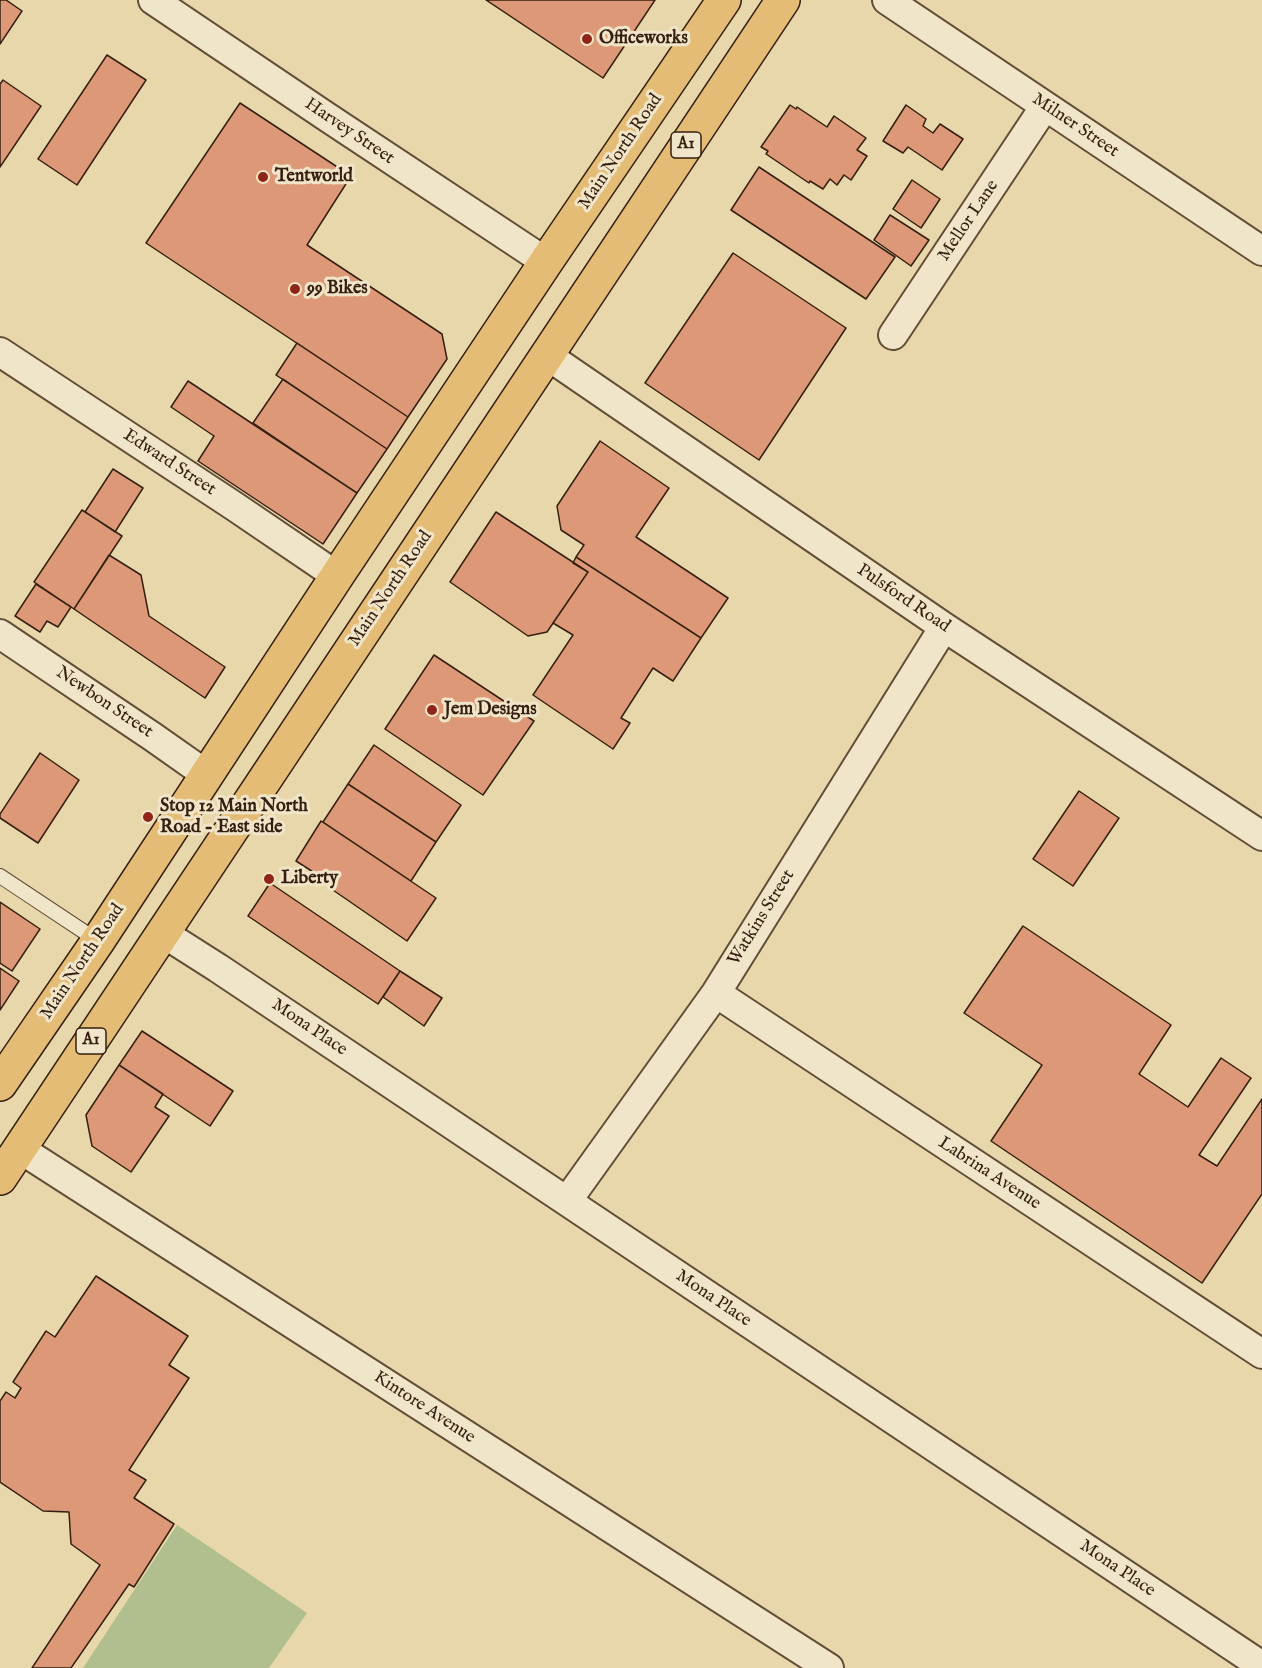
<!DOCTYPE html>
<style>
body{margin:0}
canvas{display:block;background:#e8d7aa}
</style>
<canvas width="1262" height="1668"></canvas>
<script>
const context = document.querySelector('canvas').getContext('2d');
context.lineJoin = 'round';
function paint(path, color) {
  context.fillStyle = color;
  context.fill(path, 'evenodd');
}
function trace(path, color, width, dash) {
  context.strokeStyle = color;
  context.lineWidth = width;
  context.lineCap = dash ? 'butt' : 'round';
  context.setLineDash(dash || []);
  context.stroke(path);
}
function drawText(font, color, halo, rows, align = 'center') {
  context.font = font + ' "IM FELL English",serif';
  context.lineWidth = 6;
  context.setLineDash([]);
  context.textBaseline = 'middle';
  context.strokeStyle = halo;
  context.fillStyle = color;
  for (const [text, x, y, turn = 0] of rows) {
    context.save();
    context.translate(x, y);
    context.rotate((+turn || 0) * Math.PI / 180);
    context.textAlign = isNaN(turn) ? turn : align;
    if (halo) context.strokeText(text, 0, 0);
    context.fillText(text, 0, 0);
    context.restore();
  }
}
const green = new Path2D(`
 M177,1525l130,88 -38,55h-186z`);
const building = new Path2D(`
 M0,0h6l16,11 -22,33z
 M486,0h169l-52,78z
 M107,55l39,25 -69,105 -39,-26z
 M3,80l38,26 -41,61v-83z
 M240,103l111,73 -44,69 135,89 5,25 -39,58 -262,-174z
 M790,105l6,4 1,-2 30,20 7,-11 32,22 -9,12 10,6 -16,24 -7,-5 -7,10 -7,-6 -7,10 -13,-8 -1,2 -43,-29 2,-3 -7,-4z
 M906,105l20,14 -3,7 10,7 7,-9 23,15 -21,31 -34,-23 -5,6 -20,-12z
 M759,167l136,90 -29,42 -135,-89z
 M912,180l28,19 -19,29 -28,-19z
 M890,215l39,25 -18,26 -37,-26z
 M733,253l113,75 -87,132 -114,-77z
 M297,343l111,74 -21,32 -111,-74z
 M283,379l104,70 -30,44 -104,-70z
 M188,381l169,112 -34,51 -125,-83 16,-25 -43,-29z
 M600,441l69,47 -33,49 92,61 -27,40 -125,-81 8,-12 -23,-15 -4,-24z
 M113,469l30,19 -28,44 -30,-20z
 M82,510l40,26 -48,73 -40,-27z
 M496,512l92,60 -41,60 -19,4 -78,-54z
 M109,555l32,20 8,41 76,51 -20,31 -131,-89z
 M576,557l125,81 -28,43 -20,-13 -32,50 9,5 -17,26 -80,-54 40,-60 -20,-12 35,-51 -15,-9z
 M36,584l35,23 -13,20 -11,-6 -7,11 -25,-16z
 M434,655l100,66 -51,74 -98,-66z
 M374,745l87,60 -25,37 -88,-58z
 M40,753l39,27 -41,63 -38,-25v-4z
 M348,784l88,58 -25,39 -88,-59z
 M1079,791l40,27 -46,68 -40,-27z
 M321,821l115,77 -29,43 -77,-53 2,-4 -36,-23z
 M270,883l130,88 -22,33 -130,-88z
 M0,902l40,27 -28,42 -12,-8z
 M1023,926l148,99 -32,49 49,33 33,-49 30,20 -52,77 18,11 45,-67v95l-60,89 -211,-142 51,-76 -78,-52z
 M0,968l19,13 -19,29z
 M400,971l42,27 -18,28 -41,-29z
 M142,1031l91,60 -23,35 -91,-61z
 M119,1065l44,29 -8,13 14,9 -38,56 -39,-26 -6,-31z
 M96,1276l92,60 -19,29 20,13 -60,92 17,10 -12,18 40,26 -40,63 -5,-3 -58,84h-39l68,-103 -29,-21 -2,-32 -26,-1 -43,-29v-81l6,-9 9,6 6,-10 -8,-6 33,-51 9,6z`);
const lane = new Path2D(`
 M0,876l98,65`);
const street = new Path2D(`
 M153,0l174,117 219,145
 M887,0l375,251
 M893,335l152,-229
 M0,352l234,154 103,70
 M548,356l396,271 318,209
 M0,634l153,103 54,38
 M163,933l55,35 1044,698
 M716,993l546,361
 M20,1149l809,519
 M567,1201l149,-208 228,-366`);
const highway = new Path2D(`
 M0,1084l98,-143 239,-365 209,-314 178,-262
 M0,1178l783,-1178`);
const markers = [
 [587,39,6,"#8f2418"],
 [263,177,6,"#8f2418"],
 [295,289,6,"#8f2418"],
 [432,710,6,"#8f2418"],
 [148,817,6,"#8f2418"],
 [269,879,6,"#8f2418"]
];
const shields = [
 [686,145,30],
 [91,1041,30]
];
const shieldNames = [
 ["A1",686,145],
 ["A1",91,1041]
];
const poiNames = [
 ["Officeworks",599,39],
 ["Tentworld",275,177],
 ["99 Bikes",307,289],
 ["Jem Designs",444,710],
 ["Stop 12 Main North",160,807],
 ["Road - East side",160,828],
 ["Liberty",281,879]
];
const streetNames = [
 ["Milner Street",1075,126,34],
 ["Harvey Street",349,132,34],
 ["Main North Road",621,152,-56],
 ["Mellor Lane",969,221,-56],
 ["Edward Street",169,463,33],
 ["Main North Road",391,589,-56],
 ["Pulsford Road",903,599,34],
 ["Newbon Street",104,703,34],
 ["Watkins Street",762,918,-58],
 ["Main North Road",83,962,-56],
 ["Mona Place",309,1028,34],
 ["Labrina Avenue",989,1174,33],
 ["Mona Place",713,1299,34],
 ["Kintore Avenue",424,1408,33],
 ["Mona Place",1117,1569,34]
];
paint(green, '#b0bf8d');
paint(building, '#d97');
trace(building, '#351f10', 1.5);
trace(lane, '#624d36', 16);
trace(street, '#624d36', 32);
trace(highway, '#351f10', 36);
trace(lane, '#f0e5c8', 14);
trace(street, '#f0e5c8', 28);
trace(highway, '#e4bc75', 33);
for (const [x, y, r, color] of markers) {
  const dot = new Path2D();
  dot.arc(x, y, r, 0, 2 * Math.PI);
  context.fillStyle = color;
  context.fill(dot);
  trace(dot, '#f0e5c8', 2);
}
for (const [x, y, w] of shields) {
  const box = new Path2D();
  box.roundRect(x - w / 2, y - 13, w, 26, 4.5);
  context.fillStyle = '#f0e5c8';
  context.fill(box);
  trace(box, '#351f10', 1.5);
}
drawText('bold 16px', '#351f10', null, shieldNames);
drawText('bold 18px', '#351f10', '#f0e5c8', poiNames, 'left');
drawText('18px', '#351f10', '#f0e5c8', streetNames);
</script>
